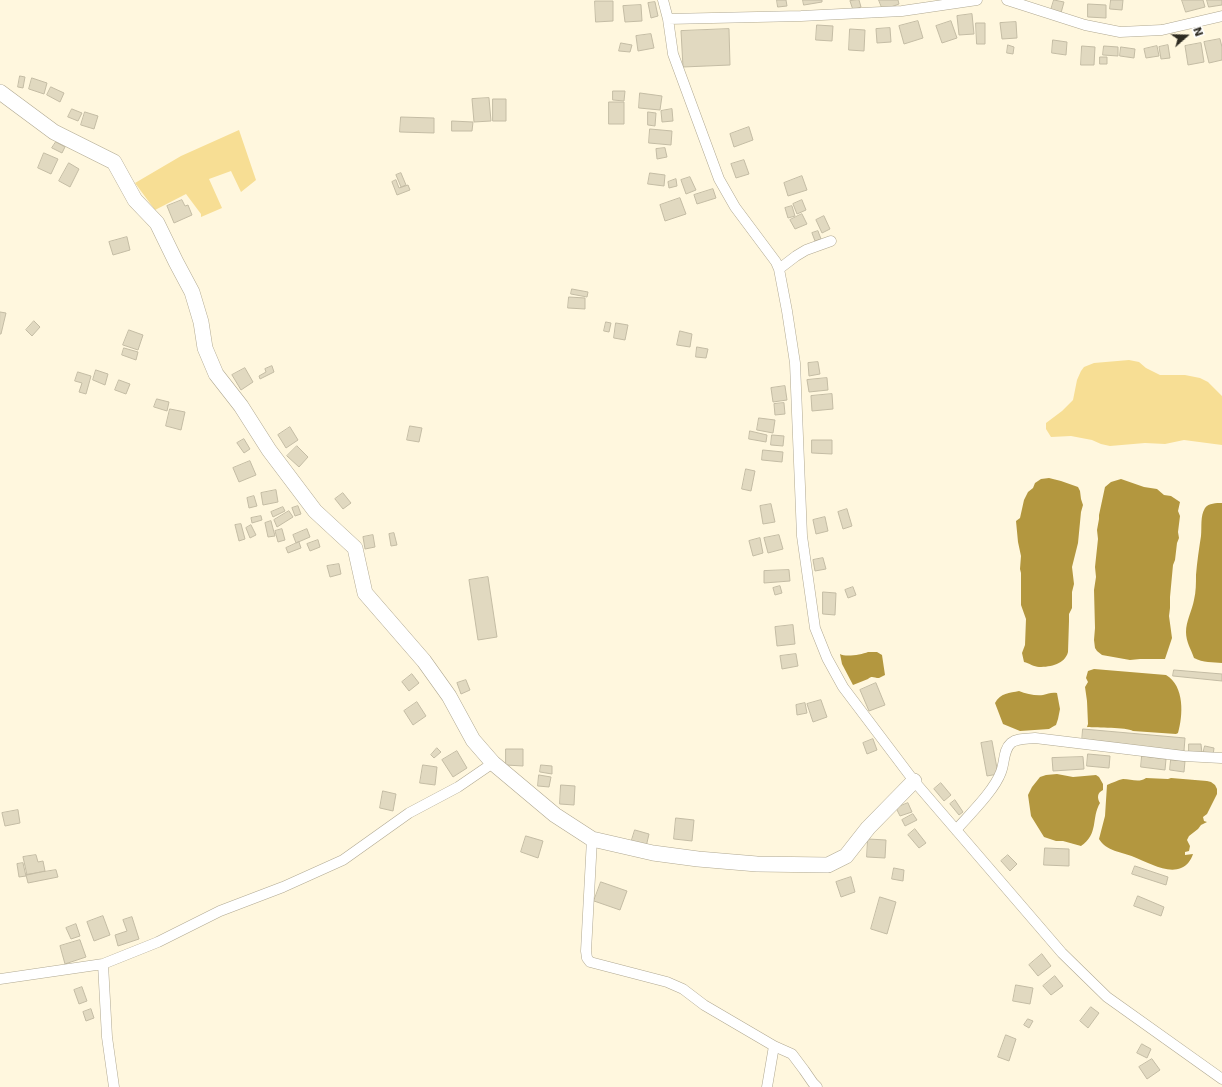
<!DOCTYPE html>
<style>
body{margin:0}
#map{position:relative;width:1222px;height:1087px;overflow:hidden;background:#fff7de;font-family:"DejaVu Sans",sans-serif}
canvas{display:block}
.north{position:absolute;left:1166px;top:16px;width:40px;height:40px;-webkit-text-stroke:3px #fff;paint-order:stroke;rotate:70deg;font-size:11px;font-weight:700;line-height:16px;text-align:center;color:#2e2b22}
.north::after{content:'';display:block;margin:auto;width:14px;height:18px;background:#2e2b22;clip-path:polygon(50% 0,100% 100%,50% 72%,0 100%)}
</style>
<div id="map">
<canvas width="1222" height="1087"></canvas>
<div class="north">N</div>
</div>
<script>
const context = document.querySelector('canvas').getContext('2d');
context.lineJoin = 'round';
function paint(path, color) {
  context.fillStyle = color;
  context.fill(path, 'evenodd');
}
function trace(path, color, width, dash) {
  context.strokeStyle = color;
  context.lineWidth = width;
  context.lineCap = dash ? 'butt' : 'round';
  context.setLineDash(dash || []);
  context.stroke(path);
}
const green = new Path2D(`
 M239,130l17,50 -15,12 -10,-21 -22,8 13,29 -21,9v-3l-15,-20 -31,16 -20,-27 46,-27z
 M1129,360l10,2 7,6 14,7h25l15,3 8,4 14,14v49l-38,-5 -19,4 -20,-1 -35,3 -9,-2 -9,-4 -21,-4 -20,1 -5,-8v-6l16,-12 11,-11 4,-20 4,-9 3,-4 10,-4z`);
const water = new Path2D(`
 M1049,478l12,3 17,6 2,4 1,8 2,6 -2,7 -3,31 -6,24 2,17 -2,8v16l-3,6v7l-1,31c-3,12 -17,15 -29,15 -5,0 -10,-4 -15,-5l-2,-9 3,-8 1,-26 -5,-14v-32l-1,-4 1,-13 -3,-14 -2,-21 4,-3 4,-18 4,-8 5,-4 2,-5 6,-4z
 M1121,479l23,8 13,2 7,6 7,1 9,6 -2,9 2,5 -2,16 1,6 -2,5 -2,17 -2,5 -3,32v11l-1,8 3,22 -7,21h-25l-10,1 -28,-5 -5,-4 -2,-3 -1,-8 1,-12 -1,-38 2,-13 -1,-10 3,-28 -1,-9 2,-11v-4l6,-28 6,-5z
 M1222,503v160c-9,-1 -19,0 -28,-5 -3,-9 -8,-16 -8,-26 0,-11 6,-21 8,-32 2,-8 2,-17 2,-25 1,-13 3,-26 5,-39 1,-9 -1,-20 4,-28 4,-5 11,-5 17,-5z
 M868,652h9l5,3 3,20 -6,3c-5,0 -7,-3 -11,1l-15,6 -11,-21 -2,-10c5,3 21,1 28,-2z
 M1094,669l72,6c19,11 17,41 12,58l-2,1 -43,-3c-7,-4 -36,-3 -46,-4l1,-3 -1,-23 -2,-14 3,-5 -2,-4 2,-7z
 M1019,691c7,3 17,5 24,4 5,-1 8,-3 14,-2l3,16 -2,10 -2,6 -2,1 -5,3 -29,2 -17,-7 -8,-21c5,-10 15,-10 24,-12z
 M1057,774l16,3 23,-2 3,2 4,7v6c-6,3 -6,8 -3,13 -9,15 -1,31 -19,43l-18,-5h-7l-12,-4 -13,-21 -3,-21 4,-8 8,-10 6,-2z
 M1146,778l22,1 3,-1 36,3 4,1 4,3 2,4v5l-10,20 -4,3 1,4 3,1 -6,3 -3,4 -9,7 -2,4 3,6 -1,5 -4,1v3l8,-1c-2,6 -6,12 -12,14 -14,6 -34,-6 -47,-11 -12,-5 -28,-6 -35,-18l6,-23 2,-31c5,-2 11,-5 16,-6 8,0 16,4 23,-1z`);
const building = new Path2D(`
 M777,0h9l1,6 -9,1z
 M803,0h19v2l-18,3z
 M859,0l2,7 -8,3 -3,-9z
 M879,0h19l1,4 -16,6z
 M1054,0l10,2 -3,11 -10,-3z
 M1111,0h12l-1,10 -12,-1z
 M1182,0h21l2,7 -19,5z
 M1207,0h15v5l-13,2z
 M595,1h18v20l-17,1z
 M655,2l3,14 -7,2 -3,-15z
 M1088,4l18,1v13l-18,-1z
 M641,5l1,16 -17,1 -2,-16z
 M972,14l2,20 -15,1 -2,-19z
 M918,21l5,17 -19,6 -5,-18z
 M951,21l6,17 -15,5 -6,-17z
 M1016,22l1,16 -15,1 -2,-16z
 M976,23h9v21h-8z
 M817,25l16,1 -1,15 -16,-1z
 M890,28l1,14 -14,1 -1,-14z
 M729,29l1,36 -47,2 -2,-36z
 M850,29l15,1 -1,21 -15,-1z
 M651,34l3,14 -16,3 -2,-15z
 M1220,39l2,8v13l-13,3 -5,-21z
 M1053,40l14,2 -1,13 -14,-2z
 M621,43l11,2 -2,7 -11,-1z
 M1201,43l3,19 -16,3 -3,-19z
 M1008,45l6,2 -1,7 -6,-1z
 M1168,45l2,13 -9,1 -2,-12z
 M1082,46l13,1 -1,18h-13z
 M1104,46l14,1v9l-15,-1z
 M1157,46l2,10 -13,2 -2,-9z
 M1121,47l14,2 -1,9 -14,-2z
 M1100,57h7v7h-7z
 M20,76l5,1 -2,11 -5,-1z
 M32,78l15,5 -3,11 -15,-5z
 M51,87l13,6 -4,9 -13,-7z
 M613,91h12l-1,10 -11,-1z
 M640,93l22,3 -2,14 -21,-2z
 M489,98l2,23 -17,1 -2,-23z
 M493,99h13v22h-13z
 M609,102h15v22h-15z
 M72,109l10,4 -4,8 -10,-4z
 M672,109l1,12 -11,1 -1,-11z
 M85,112l13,4 -4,13 -13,-4z
 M648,112l8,1 -1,13 -7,-1z
 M401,117l33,1v15l-34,-1z
 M452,121l21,1 -1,9h-20z
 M749,127l4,13 -19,7 -4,-13z
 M650,129l22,2 -1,14 -22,-2z
 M56,142l9,5 -3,6 -10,-5z
 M665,148l2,9 -10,2 -1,-10z
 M44,153l14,6 -7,15 -13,-6z
 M744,160l5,14 -13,4 -5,-14z
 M69,163l10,6 -9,18 -11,-6z
 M401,173l5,12 -5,2 -5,-12z
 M650,173l15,2 -1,11 -16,-2z
 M802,176l5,14 -19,6 -4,-13z
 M690,177l6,13 -10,4 -5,-14z
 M676,179l1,7 -8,2 -1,-6z
 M396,180l3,8 9,-3 2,5 -13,5 -5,-13z
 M713,189l3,9 -19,6 -3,-9z
 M680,198l6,16 -21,7 -5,-16z
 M182,200l3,6 3,-1 4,10 -18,8 -7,-17z
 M802,200l4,10 -9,4 -4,-10z
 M792,206l3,10 -7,2 -3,-10z
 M802,214l5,10 -12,5 -5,-9z
 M824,216l6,13 -8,4 -6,-13z
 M818,231l3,8 -6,2 -3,-8z
 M127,237l3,13 -17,5 -4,-13z
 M572,289l16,3 -1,5 -16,-3z
 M569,297l16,1v11l-17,-1z
 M0,312l6,1 -5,21h-1z
 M34,321l6,6 -8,9 -6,-6z
 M606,322l5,1 -2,9 -5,-1z
 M616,323l12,2 -3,15 -11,-2z
 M129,330l14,5 -5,15 -15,-5z
 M680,331l12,3 -2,13 -13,-2z
 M697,347l11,2 -2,9 -10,-1z
 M124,348l14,4 -2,8 -14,-5z
 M818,362l2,12 -11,2 -1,-13z
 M272,366l2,6 -14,7 -1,-3 7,-4 -1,-3z
 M245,368l8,14 -12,8 -9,-15z
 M96,370l12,4 -3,11 -12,-5z
 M78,372l13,4 -5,18 -7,-2 3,-9 -7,-2z
 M827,378l1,12 -19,2 -2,-12z
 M119,380l11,4 -4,10 -11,-4z
 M785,386l2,14 -14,2 -2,-14z
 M832,394l1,15 -21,2 -1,-15z
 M157,399l12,3 -2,9 -13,-4z
 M784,403l1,11 -10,1 -1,-11z
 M170,409l15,3 -4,18 -15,-4z
 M759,418l16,2 -2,13 -16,-3z
 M410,426l12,2 -3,14 -12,-2z
 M290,427l8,13 -12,8 -8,-13z
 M750,431l17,4 -1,7 -17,-3z
 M772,435l12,1 -1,10 -12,-1z
 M244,439l6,10 -6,4 -7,-10z
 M812,440h20v14l-20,-1z
 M297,446l11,11 -9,10 -12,-11z
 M763,450l20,2 -1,10 -20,-2z
 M250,461l6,14 -17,7 -6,-14z
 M746,469l9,2 -4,20 -9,-2z
 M276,490l2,12 -15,3 -2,-12z
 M343,493l8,10 -8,6 -8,-10z
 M254,496l3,10 -8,2 -2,-10z
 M771,504l4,18 -12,2 -3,-18z
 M298,506l3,8 -6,2 -3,-8z
 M283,507l2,4 -12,6 -2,-5z
 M847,509l5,17 -9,3 -5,-17z
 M289,511l4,6 -16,10 -3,-7z
 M261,516l1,4 -10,3 -1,-5z
 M825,517l3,14 -12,3 -3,-14z
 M271,521l4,15 -7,1 -3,-14z
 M241,524l4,15 -6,2 -4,-16z
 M251,525l5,10 -6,3 -4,-10z
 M282,529l3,11 -7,2 -3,-11z
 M307,529l3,8 -14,6 -3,-8z
 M394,533l3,12 -6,1 -2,-12z
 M373,535l2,12 -10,2 -2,-12z
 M779,535l4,14 -15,4 -4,-15z
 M760,538l3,15 -10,3 -4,-15z
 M318,540l2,7 -10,4 -3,-7z
 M299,542l2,6 -13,5 -2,-5z
 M823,558l3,11 -11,2 -2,-11z
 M339,564l2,10 -11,3 -3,-11z
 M789,570l1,11 -26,2v-12z
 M488,577l9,60 -19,3 -9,-60z
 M780,586l2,7 -7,2 -2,-7z
 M853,587l3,8 -8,3 -3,-8z
 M823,592l13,1 -1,22 -12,-1z
 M793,625l2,19 -18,2 -2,-19z
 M796,654l2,12 -16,3 -2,-13z
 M1174,670l48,4v7l-49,-5z
 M412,674l7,9 -10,8 -7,-9z
 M466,680l4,10 -9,4 -4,-11z
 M876,683l9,22 -16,6 -9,-21z
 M821,700l6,17 -14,5 -6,-18z
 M417,702l9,14 -13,9 -9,-14z
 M805,703l2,10 -10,2 -1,-10z
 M1083,729l102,9 -1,13 -102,-9z
 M873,739l4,11 -10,4 -4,-11z
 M992,741l6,33 -11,2 -6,-33z
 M1189,744h12l1,10 -13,1z
 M1205,746l9,2 -1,8 -10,-2z
 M437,748l4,4 -7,6 -3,-3z
 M506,749h17v17l-17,-1z
 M457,751l10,17 -14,9 -11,-17z
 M1088,754l22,2 -1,12 -22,-2z
 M1142,756l24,3 -1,11 -24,-3z
 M1083,757l1,12 -31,2 -1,-13z
 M1171,760l14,1 -1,11 -14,-2z
 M423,765l14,2 -2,18 -15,-2z
 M541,765l11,1v8l-12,-2z
 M539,775l12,2 -2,10 -11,-1z
 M941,783l10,12 -7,6 -10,-12z
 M561,785l14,1 -1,19 -14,-1z
 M383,791l13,3 -3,17 -13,-3z
 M955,800l8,12 -4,3 -9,-11z
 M908,803l4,9 -12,4 -4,-8z
 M18,810l2,13 -15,3 -3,-13z
 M913,814l4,6 -12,6 -3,-6z
 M676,818l18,2 -2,21 -18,-2z
 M915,829l11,14 -7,5 -11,-13z
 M635,830l14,4 -3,13 -15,-4z
 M526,836l17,5 -5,17 -17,-6z
 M868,839l18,1 -1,18 -18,-1z
 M1045,848l24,1v17l-25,-1z
 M36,855l2,7 5,-1 2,10 -18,4 -4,-18z
 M1008,855l9,9 -7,7 -9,-10z
 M23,863l3,13 -7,1 -2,-13z
 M1135,866l33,11 -2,8 -34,-11z
 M894,868l10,2 -1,11 -11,-2z
 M56,870l2,7 -30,6 -2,-8z
 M851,877l4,15 -14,5 -5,-15z
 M601,882l26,9 -7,19 -26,-9z
 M1138,896l26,11 -3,9 -27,-10z
 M880,897l16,5 -9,32 -16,-5z
 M103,916l7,19 -16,6 -7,-19z
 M132,917l7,22 -21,7 -3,-11 12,-4 -4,-11z
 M76,924l4,12 -9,3 -5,-11z
 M80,940l6,17 -21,7 -5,-18z
 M1042,954l9,12 -13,10 -9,-11z
 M1055,976l8,10 -12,9 -8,-9z
 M1016,985l17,3 -3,16 -17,-3z
 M82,987l5,14 -8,3 -5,-14z
 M1091,1007l8,6 -11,15 -8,-7z
 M91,1009l3,9 -8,3 -3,-9z
 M1028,1019l5,2 -4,7 -5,-3z
 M1006,1035l10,4 -7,22 -11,-4z
 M1142,1044l9,5 -4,9 -10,-5z
 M1152,1059l8,11 -13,9 -8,-12z`);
const street = new Path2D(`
 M663,0l5,19 5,35 46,125 16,28 41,55 3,7 8,42 8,52 7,173 13,92 12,30 16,29 71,94 148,172 45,44 115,82
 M1007,0l78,25 35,7 42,-2 60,-14
 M668,19l133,-3 101,-5 75,-11
 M779,269l17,-13 10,-6 25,-9
 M956,830c14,-16 38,-39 45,-58 4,-10 2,-22 10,-29 6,-5 16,-4 24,-5l149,18 37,2
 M592,839l-6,112 1,7 3,4 77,20 16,7 21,16 70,41 18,8 12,16 9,13 4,4
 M103,964l4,73 7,50
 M0,979l103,-15 55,-22 62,-31 63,-24 60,-27 66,-47 49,-26 35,-24
 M767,1087l7,-41`);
const secondary = new Path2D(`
 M0,92l54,40 60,30 21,38 22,23 19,39 16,30 9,30 4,26 11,26 25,32 28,44 46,61 40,37 10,45 59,68 25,35 24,44 20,23 62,52 37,24 61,14 45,6 59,5 71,1 18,-9 22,-28 46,-47`);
paint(green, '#f7de94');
paint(water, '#b3973f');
paint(building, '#e1d9c0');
trace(building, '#c4bca4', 1);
trace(street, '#b0a891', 11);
trace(secondary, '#b0a891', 16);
trace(street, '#fff', 10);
trace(secondary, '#fff', 15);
</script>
